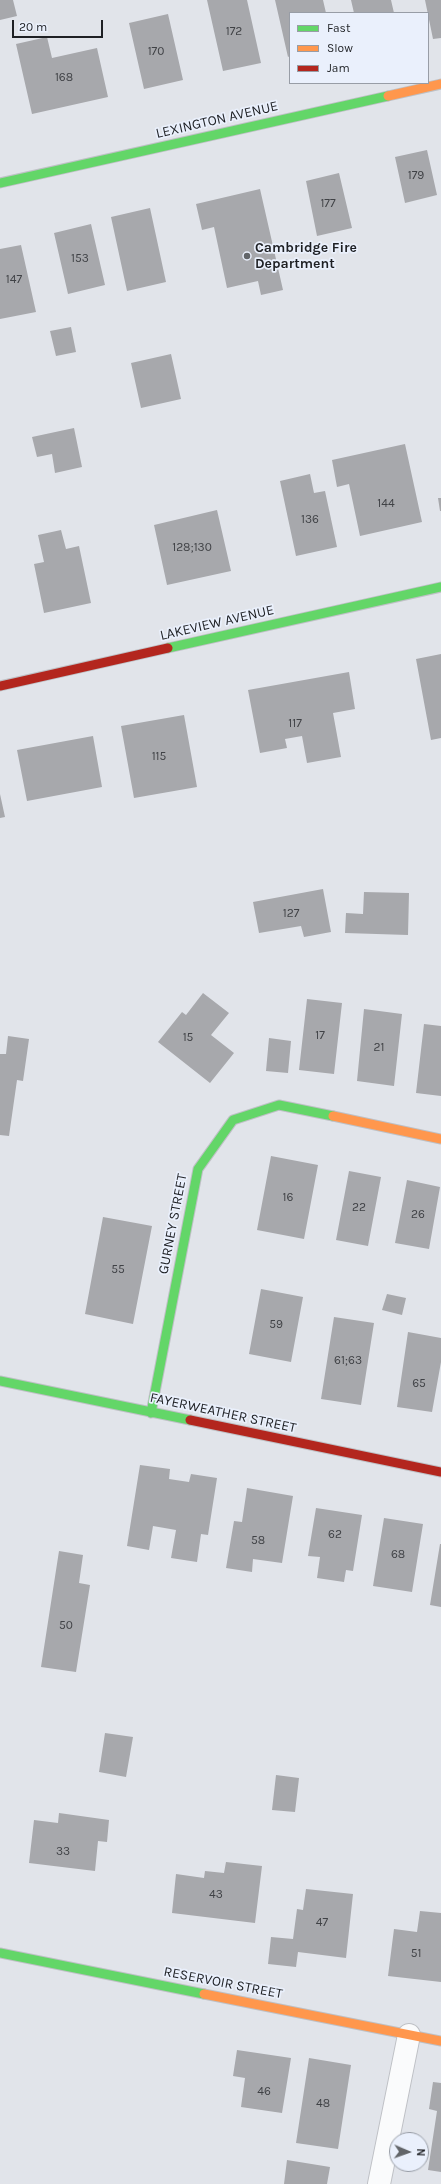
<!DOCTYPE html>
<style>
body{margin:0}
#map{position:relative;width:441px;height:2184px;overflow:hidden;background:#e1e4ea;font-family:Karla,sans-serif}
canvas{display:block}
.legend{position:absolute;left:289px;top:12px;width:140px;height:72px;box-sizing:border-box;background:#eaf0fc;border:1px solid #989da6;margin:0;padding:5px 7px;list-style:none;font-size:12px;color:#1e2024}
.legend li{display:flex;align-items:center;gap:8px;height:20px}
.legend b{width:20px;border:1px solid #989da6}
.north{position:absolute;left:389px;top:2132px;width:40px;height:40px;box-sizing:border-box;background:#eaf0fc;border:1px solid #989da6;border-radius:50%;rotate:92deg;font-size:11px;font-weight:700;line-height:16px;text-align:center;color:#1e2024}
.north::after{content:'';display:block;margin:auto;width:14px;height:18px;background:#626569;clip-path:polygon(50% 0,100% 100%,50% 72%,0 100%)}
.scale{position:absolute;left:12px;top:20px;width:91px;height:18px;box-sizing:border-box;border:2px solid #1e2024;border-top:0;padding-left:5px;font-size:12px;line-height:14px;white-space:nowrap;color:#1e2024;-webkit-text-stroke:3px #eaf0fc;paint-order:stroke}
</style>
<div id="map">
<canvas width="441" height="2184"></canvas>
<ul class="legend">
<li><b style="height:5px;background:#63d668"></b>Fast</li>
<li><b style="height:5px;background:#ff974d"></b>Slow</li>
<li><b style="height:5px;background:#b3261e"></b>Jam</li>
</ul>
<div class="north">N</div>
<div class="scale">20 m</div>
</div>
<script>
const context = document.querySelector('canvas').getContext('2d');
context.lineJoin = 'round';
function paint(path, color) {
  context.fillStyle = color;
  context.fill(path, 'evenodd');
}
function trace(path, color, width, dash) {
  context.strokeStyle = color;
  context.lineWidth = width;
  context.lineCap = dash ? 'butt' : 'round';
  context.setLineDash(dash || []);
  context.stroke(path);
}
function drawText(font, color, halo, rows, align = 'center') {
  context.font = font + ' Karla,sans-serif';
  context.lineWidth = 3.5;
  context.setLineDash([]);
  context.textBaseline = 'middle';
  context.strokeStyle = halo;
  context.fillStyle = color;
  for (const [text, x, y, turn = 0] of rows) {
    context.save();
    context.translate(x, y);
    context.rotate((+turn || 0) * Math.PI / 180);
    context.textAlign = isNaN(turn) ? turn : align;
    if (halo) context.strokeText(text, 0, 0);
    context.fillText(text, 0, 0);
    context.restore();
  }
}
const building = new Path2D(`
 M0,0h13l4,16 -17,4z
 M207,0h40l14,63 -38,8z
 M275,0h48l3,13h-36v43l-2,1z
 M351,0h40l3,13h-40z
 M425,0h16v38l-8,1z
 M168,14l15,66 -39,9 -15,-66z
 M47,37l5,21 45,-10 11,49 -76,17 -16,-70z
 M427,150l10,45 -32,8 -10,-46z
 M339,173l13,55 -35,8 -11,-55z
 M260,189l23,101 -22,5 -3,-14 -31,7 -13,-61 -12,3 -6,-26z
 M150,208l16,74 -39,9 -16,-74z
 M91,224l14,61 -37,9 -14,-61z
 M21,245l15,67 -36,7v-70z
 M71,327l5,25 -20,4 -6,-25z
 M171,354l10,45 -40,9 -10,-45z
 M74,428l8,39 -27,6 -3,-19 -15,3 -5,-20z
 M405,444l17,78 -62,14 -11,-52 -12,3 -5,-27z
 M310,474l4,19 11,-2 12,56 -41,9 -16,-75z
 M438,498h3v13h-1z
 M217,510l14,61 -64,14 -13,-60z
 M61,530l5,19 13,-3 12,57 -47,10 -10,-49 10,-2 -6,-27z
 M441,654v84l-10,2 -15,-81z
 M349,672l6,37 -22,4 8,44 -34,6 -5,-27 -17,3 2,9 -27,5 -12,-63z
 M184,715l13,72 -63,11 -13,-72z
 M93,736l9,51 -75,14 -10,-51z
 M0,794l5,23 -5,1z
 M323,889l8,43 -27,5 -3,-11 -42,7 -6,-31z
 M364,892l45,1 -1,42 -63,-2 1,-20 17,1z
 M203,993l26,20 -18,22 23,18 -24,30 -52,-41 24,-30 4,3z
 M307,999l35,4 -8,71 -35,-4z
 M364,1009l38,5 -8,72 -37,-5z
 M424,1024l17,2v70l-25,-3z
 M8,1036l21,3 -6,42 -6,-1 -8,56 -9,-1v-81h6z
 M269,1038l22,3 -3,32 -22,-2z
 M271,1156l47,9 -14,74 -47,-9z
 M349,1171l32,6 -13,69 -32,-6z
 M407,1180l33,7 -11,62 -34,-6z
 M103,1217l49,9 -19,98 -48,-10z
 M261,1289l42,8 -12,65 -42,-8z
 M387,1294l19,4 -4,17 -20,-5z
 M334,1317l40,6 -13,82 -40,-6z
 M408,1332l33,6v24l-9,50 -35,-5z
 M140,1465l30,4 -1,10 20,3 2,-8 26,4 -9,57 -7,-1 -4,28 -26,-4 5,-28 -23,-4 -4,24 -22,-4z
 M247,1488l46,8 -11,67 -29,-4 -1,13 -26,-4 8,-47 8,1z
 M316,1508l46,7 -9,56 -7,-1 -2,12 -27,-4 3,-21 -12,-1z
 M384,1518l39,6 -11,68 -39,-6z
 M440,1544h1v63l-11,-2z
 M59,1551l24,4 -4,28 11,2 -14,87 -35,-5z
 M105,1733l28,4 -7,40 -27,-5z
 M276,1775l23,3 -4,34 -23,-2z
 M59,1813l50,7 -2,22 -9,-1 -3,30 -66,-8 5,-43 24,3z
 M226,1862l36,4 -7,57 -83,-10 4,-39 28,4 1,-7 19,2z
 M306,1889l47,5 -7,64 -48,-6 -2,15 -28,-3 3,-27 22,2 4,-30 6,1z
 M420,1911l21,2v69l-53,-6 6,-47 23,3z
 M237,2050l54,8 -9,55 -41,-6 4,-29 -12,-2z
 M309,2058l42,7 -13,84 -42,-6z
 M433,2082l8,1v89l-13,-2 9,-59 -8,-2z
 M287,2160l43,7 -3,17h-43z`);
const street = new Path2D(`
 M379,2184l30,-149`);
const fast = new Path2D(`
 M0,183l388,-87
 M168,648l273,-61
 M0,1381l190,39
 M151,1413l47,-244 35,-49 46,-15 54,11
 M0,1953l204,41`);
const slow = new Path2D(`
 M388,96l53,-12
 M333,1116l108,23
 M204,1994l237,47`);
const jam = new Path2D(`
 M0,686l168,-38
 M190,1420l251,52`);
const markers = [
 [247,256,4,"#626569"]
];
const numberNames = [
 ["172",234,32],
 ["170",156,52],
 ["168",64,78],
 ["179",416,176],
 ["177",328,204],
 ["153",80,259],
 ["147",14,280],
 ["144",386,504],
 ["136",310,520],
 ["128;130",192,548],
 ["117",295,724],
 ["115",159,757],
 ["127",291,914],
 ["17",320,1036],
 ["15",188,1038],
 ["21",379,1048],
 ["16",288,1198],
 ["22",359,1208],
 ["26",418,1215],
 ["55",118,1270],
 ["59",276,1325],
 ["61;63",348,1361],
 ["65",419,1384],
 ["62",335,1535],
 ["58",258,1541],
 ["68",398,1555],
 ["50",66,1626],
 ["33",63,1852],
 ["43",216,1895],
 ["47",322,1923],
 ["51",416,1954],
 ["46",264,2092],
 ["48",323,2104]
];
const streetNames = [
 ["LEXINGTON AVENUE",217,120,-13],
 ["LAKEVIEW AVENUE",217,623,-13],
 ["GURNEY STREET",173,1224,-79],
 ["FAYERWEATHER STREET",223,1413,12],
 ["RESERVOIR STREET",223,1983,11]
];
const poiNames = [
 ["Cambridge Fire",255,248],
 ["Department",255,264]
];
paint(building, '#a7a8ac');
trace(street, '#bec0c5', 24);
trace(fast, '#bec0c5', 11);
trace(slow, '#bec0c5', 11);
trace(jam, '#bec0c5', 11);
trace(street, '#fafbfc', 22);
trace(fast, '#63d668', 9);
trace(slow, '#ff974d', 9);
trace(jam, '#b3261e', 9);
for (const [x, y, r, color] of markers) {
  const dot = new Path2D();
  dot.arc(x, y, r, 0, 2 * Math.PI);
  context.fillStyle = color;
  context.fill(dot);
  trace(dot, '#eaf0fc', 1.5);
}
drawText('12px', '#404246', null, numberNames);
drawText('14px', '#1e2024', '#eaf0fc', streetNames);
drawText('bold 14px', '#1e2024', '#eaf0fc', poiNames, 'left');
</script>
